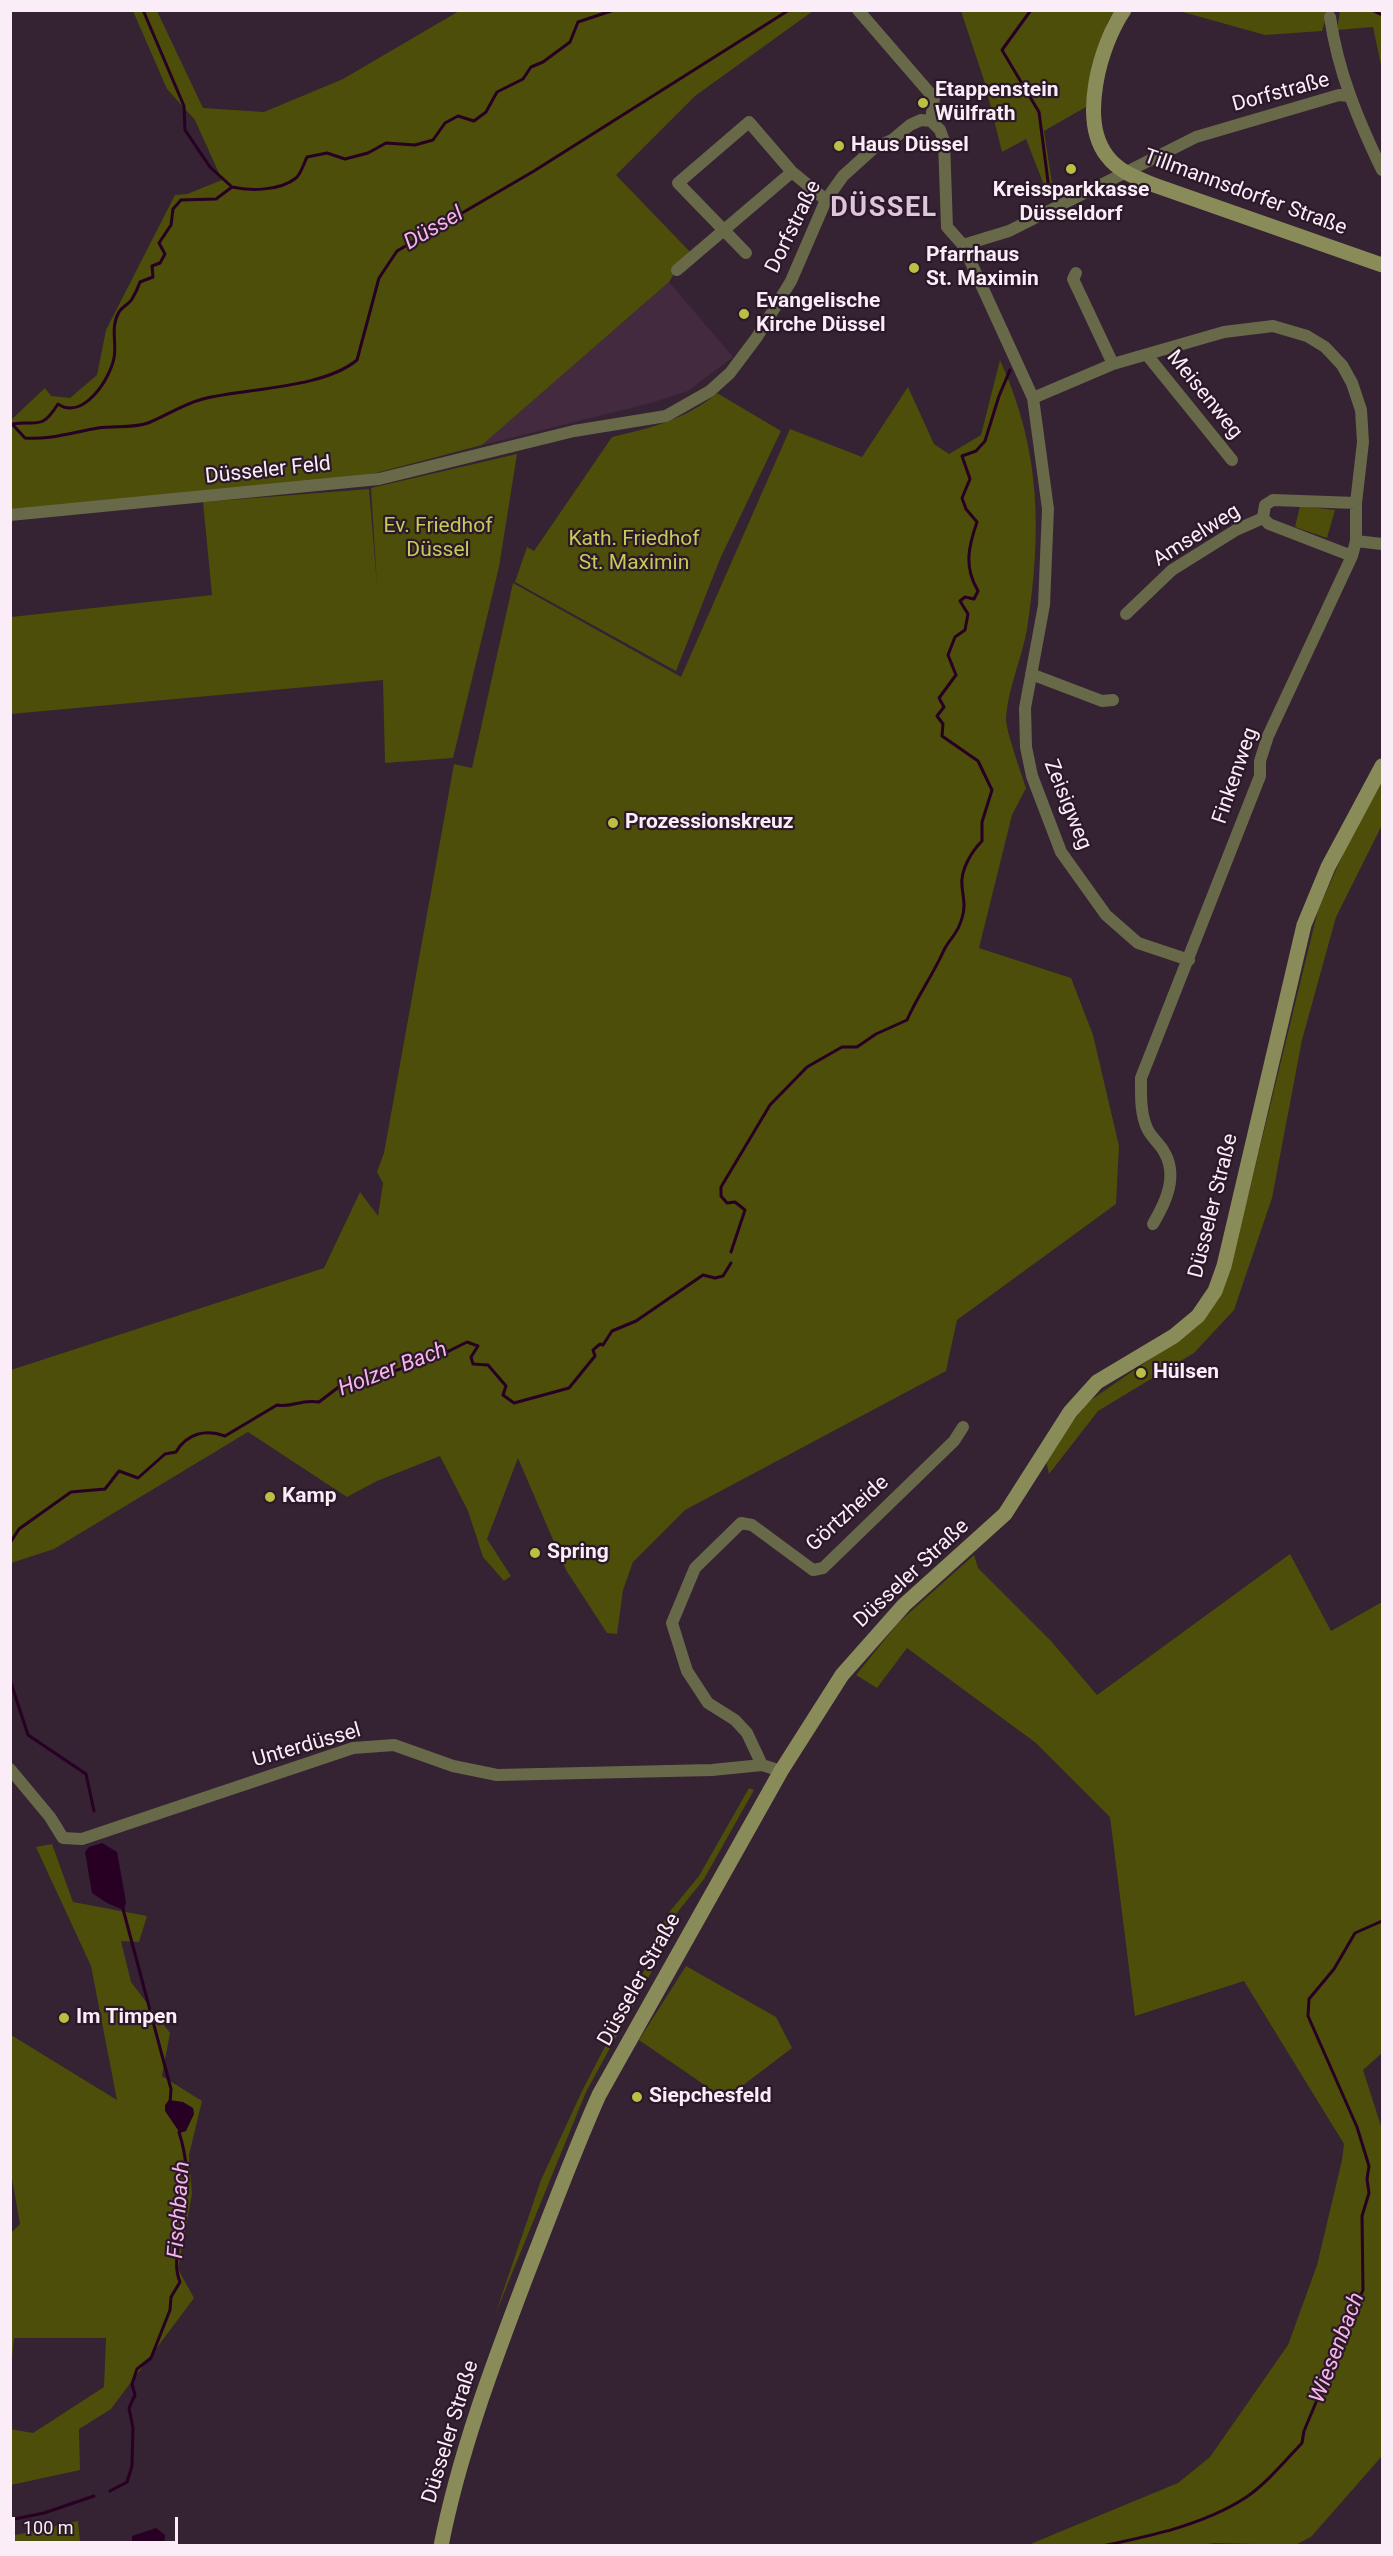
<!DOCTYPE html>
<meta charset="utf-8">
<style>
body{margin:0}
#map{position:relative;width:1393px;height:2556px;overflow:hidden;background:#352232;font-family:Roboto,sans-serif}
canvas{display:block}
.frame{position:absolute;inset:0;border:12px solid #faedf7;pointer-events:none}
.scale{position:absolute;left:12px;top:2517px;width:166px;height:27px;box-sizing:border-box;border:3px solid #faedf7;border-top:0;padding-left:8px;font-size:18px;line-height:21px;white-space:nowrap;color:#faedf7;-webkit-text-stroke:4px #2b1828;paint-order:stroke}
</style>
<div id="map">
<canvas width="1393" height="2556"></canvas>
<div class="frame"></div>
<div class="scale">100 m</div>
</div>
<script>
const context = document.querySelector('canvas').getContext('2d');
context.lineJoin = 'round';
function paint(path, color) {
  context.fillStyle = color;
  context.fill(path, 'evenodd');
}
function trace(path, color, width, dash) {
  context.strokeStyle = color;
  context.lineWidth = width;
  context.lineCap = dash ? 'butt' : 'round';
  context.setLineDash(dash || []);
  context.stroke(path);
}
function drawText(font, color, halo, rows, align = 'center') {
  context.font = font + ' Roboto,sans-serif';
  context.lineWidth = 4.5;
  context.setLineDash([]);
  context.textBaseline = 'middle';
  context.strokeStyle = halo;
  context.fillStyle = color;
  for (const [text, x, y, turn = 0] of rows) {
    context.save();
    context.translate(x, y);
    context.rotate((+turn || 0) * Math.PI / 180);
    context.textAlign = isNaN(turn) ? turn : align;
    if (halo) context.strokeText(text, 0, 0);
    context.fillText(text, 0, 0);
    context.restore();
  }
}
const built = new Path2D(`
 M669,282l64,75 -45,34 -37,12 -169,42z`);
const green = new Path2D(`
 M133,11h24l46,97 61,4 79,-33 116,-68h354l-118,85 -79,79 78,81 -19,16 -6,10 -187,163 -121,32 -350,34v-91l34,-32 6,8 19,2 27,-23 9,-45 69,-135 12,-1 35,-14 -27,-60 -28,-31z
 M961,11h155l-8,10 -22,86 -42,24 8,52 -8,2 -18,-46 -24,13 -18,-72z
 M1179,11h149l-6,20 -57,4z
 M1340,11h42v59l-9,-43 -36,3z
 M1000,360c41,90 42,172 27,269 -5,29 -19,59 -21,89 0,14 15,54 20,70l-14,27 -33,133 92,30 22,57 26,111 -3,58 -159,116 -11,51 -261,139 -52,52 -10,28 -6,44 -10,-1 -41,-63 -48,-112 -31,81 24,37 -7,5 -21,-24 -15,-46 -28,-55 -63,25 -30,16 -99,-65 -194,117 -43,14v-193l313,-102 36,-76 18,24 5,-33 -6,-11 7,-19 70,-389 18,4 41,-185 168,94 109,-248 72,28 46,-70 26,57 15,10 32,-19z
 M717,393l64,38 -61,128 -44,112 -161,-89 12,-35 7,4 78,-114c39,-9 75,-18 105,-44z
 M517,454l-18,113 -46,191 -68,5 -2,-83 -372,34v-97l201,-22 -9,-93 166,-13 8,96 -6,-97z
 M1300,506l35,4 -8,28 -32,-11z
 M1382,782v43l-46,92 -34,123 -30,158 -38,112 -40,43 -96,58 -49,63 -3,-13 19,-30 23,-29 110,-76 16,-22 13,-29 22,-83 69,-282 31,-69z
 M1290,1554l41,77 51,-29v451l-19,17 19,59v327l-71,81 -16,8 -81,-2 -19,3 -167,-1 150,-62 32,-26 78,-112 29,-80 25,-105 2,-16 -100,-163 -109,35 -25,-199 -74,-74 -129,-95 -30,40 -21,-13 43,-53 75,-67 4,13 73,73 46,54z
 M749,1788l5,2 -50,89 -28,35 -15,29 -10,30 -65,119 -91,223 46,-135 41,-89 62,-120 9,-31 18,-30 28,-34z
 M52,1844l21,58 74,14 -8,26 -18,-1 10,41 39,51 -8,43 40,25 -13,54 3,39 -14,75 16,29 -83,111 -32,20 1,41 -69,15 -1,-56 23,4 71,-46 2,-49h-92l-3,29v-134l9,-9 -9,-51v-138l106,65 -26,-134 -55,-119z
 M686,1966l90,51 16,31 -67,51 -86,-59z
 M78,2521l2,20 -20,4h-49v-9z`);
const water = new Path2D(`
 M102,1843l15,9 9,50 -2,8 -17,-7 -15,-10 -7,-41 4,-5z
 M169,2100l14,2 10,6 1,6 -8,17 -6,2 -15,-22v-6z
 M156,2528l9,7 -1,10h-32v-9z`);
const stream = new Path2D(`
 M143,10l41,96 1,24 25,37 22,20
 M1031,10l-29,40 37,62 11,85
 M1372,10l10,5
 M12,424l13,14c25,2 49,-6 73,-10 17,-3 33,1 50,-5 18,-7 35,-19 55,-24 43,-11 119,-10 154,-39l22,-82 18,-27 137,-80 255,-161
 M12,424c26,-4 29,7 46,-20 25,17 52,-25 56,-46 3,-15 -4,-31 5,-46 3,-5 10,-8 13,-13 3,-5 6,-11 8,-17l13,-5 -1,-11 8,-3 5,-9 -6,-11 12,-18 2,-16 8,-9 35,-1 16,-12c18,4 48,4 64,-9 5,-4 8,-15 11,-21l20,-4 18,6 23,-6 18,-10 29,2 18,-5 12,-17 13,-7 16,5 12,-9 11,-20 26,-13 8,-12 12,-5 27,-20 8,-20 36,-12
 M731,1252l14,-42 -10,-8 -8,1 -6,-7v-9l49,-82 37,-38 35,-20h15l19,-13 31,-14c11,-25 26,-45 37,-70 6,-12 14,-16 18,-32 4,-12 1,-20 0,-32 -2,-16 10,-35 20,-45v-19l10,-32 -14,-29 -36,-25 1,-12 -6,-8 7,-9 -5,-9 17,-23 -8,-20 7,-18 10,-7 3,-16 -8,-13 5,-4 9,2 4,-8c-14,-24 -10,-43 -1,-69l-11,-13 -4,-11 8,-19 -8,-23 14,-5 9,-10 14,-45 11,-26
 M10,1543l9,-14 52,-37 34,-3 14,-18 19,7 27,-24 11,-2c11,-19 30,-23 49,-16l52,-31c14,3 23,-6 42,-3l21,-16 22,-3 87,-32 18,-9 11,4 -7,11 2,7 15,1 18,21 -3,9 11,8 55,-15 26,-32 -2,-6 7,-6 3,1 9,-14 24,-10 67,-46 12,3 8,-2 8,-13
 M10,1680l18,55 58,39 8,37
 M123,1909l48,180 -1,14
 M110,2491l17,-9 5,-16 1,-38 -4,-20 6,-13 -3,-11 5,-15 14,-11 19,-48 1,-13 9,-15c-11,-26 9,-55 -2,-80 13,-21 8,-47 1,-70
 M10,2520l34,-7 50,-17
 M1102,2546c48,-10 101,-21 143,-48 21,-14 40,-37 57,-55l2,-12 59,-141 -1,-74 7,-23 -2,-14 2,-13 -12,-39 -49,-111 1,-17 25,-30 21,-36 27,-12`);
const street = new Path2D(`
 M858,10l76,88 -3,23
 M1330,17c8,55 28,103 52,153
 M963,245l46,-14 187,-94 143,-42 9,1
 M746,253l-68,-70 71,-61 43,50 34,28
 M677,270l115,-98
 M1076,273l-3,6 40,85
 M1147,355l85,105
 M1033,398l80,-34 111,-32 49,-6 34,10 18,11 17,18 10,18 9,27 2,32 -7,61v38l-4,15 -84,180 -8,25v15l-119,302c0,15 -1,35 6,50 3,8 12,15 16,22 16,25 3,52 -10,74
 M10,515l369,-36 195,-48 92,-15 44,-25 20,-18 27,-36 34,-56 35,-81 17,-24 31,-28 18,-8 18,-15 11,-5 10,1 9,9 4,11 3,86 16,18 70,153 15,111 -4,96 -19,103 1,39 6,29 29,76 45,63 32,28 51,17
 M1356,541l26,3
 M1352,556l-83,-32 -6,-6 2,-13 8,-5 83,3
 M1126,614l46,-44 64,-40 27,-12
 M1031,674l71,27 11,-1
 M10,1769l40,48 13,21 19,1 271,-91 41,-3 59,21 44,9 215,-5 50,-5
 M781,1771l-19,-6 -15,-32 -12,-13 -27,-17 -21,-32 -15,-48 23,-55 46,-45 11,2 61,45 10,-2 131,-127 9,-14`);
const secondary = new Path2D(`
 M1124,10c-24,35 -45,110 -17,146 12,16 30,22 47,29l228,80
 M441,2546c19,-97 55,-190 90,-282 22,-56 43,-113 68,-169l182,-324 61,-96 62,-70 101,-91 65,-102 27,-30 77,-46 24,-20 17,-25 9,-25 80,-341 24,-58 54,-101`);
const markers = [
 [923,103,6,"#bcbf44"],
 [839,146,6,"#bcbf44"],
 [1071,169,6,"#bcbf44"],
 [914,268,6,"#bcbf44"],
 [744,314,6,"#bcbf44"],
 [613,823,6,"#bcbf44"],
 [1141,1373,6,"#bcbf44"],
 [270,1497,6,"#bcbf44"],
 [535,1553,6,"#bcbf44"],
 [64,2018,6,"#bcbf44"],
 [637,2097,6,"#bcbf44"]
];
const poiNames = [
 ["Etappenstein",935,91],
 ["Wülfrath",935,115],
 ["Haus Düssel",851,146],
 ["Kreissparkkasse",1071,191,"center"],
 ["Düsseldorf",1071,215,"center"],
 ["Pfarrhaus",926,256],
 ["St. Maximin",926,280],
 ["Evangelische",756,302],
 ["Kirche Düssel",756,326],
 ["Prozessionskreuz",625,823],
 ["Hülsen",1153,1373],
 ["Kamp",282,1497],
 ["Spring",547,1553],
 ["Im Timpen",76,2018],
 ["Siepchesfeld",649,2097]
];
const streetNames = [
 ["Dorfstraße",1281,93,-15],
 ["Tillmannsdorfer Straße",1245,193,20],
 ["Dorfstraße",794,227,-64],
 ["Meisenweg",1204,395,51],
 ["Düsseler Feld",268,471,-6],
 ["Amselweg",1197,536,-32],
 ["Finkenweg",1236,776,-71],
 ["Zeisigweg",1067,805,68],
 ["Düsseler Straße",1214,1206,-76],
 ["Görtzheide",848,1514,-42],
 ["Düsseler Straße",912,1574,-43],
 ["Unterdüssel",307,1746,-16],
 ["Düsseler Straße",640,1980,-61],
 ["Düsseler Straße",451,2432,-73]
];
const parkNames = [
 ["Ev. Friedhof",438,527],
 ["Düssel",438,551],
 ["Kath. Friedhof",634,540],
 ["St. Maximin",634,564]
];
const waterNames = [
 ["Düssel",434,229,-30],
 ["Holzer Bach",393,1370,-21],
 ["Fischbach",180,2210,-86],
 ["Wiesenbach",1338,2348,-69]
];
const districtNames = [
 ["DÜSSEL",884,209]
];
paint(built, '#432a3e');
paint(green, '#4c4e09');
paint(water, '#270023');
trace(stream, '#270023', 3);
trace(street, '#676949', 12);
trace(secondary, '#898c59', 15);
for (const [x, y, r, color] of markers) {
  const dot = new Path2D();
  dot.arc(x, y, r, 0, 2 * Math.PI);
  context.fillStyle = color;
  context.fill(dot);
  trace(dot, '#2b1828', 2);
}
drawText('bold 21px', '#faedf7', '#2b1828', poiNames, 'left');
drawText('21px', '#faedf7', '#2b1828', streetNames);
drawText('21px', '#c5ca59', '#2b1828', parkNames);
drawText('italic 22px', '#fab4ed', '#2b1828', waterNames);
context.letterSpacing = '1.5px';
drawText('bold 27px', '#dfc5d9', '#2b1828', districtNames);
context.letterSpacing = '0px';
</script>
